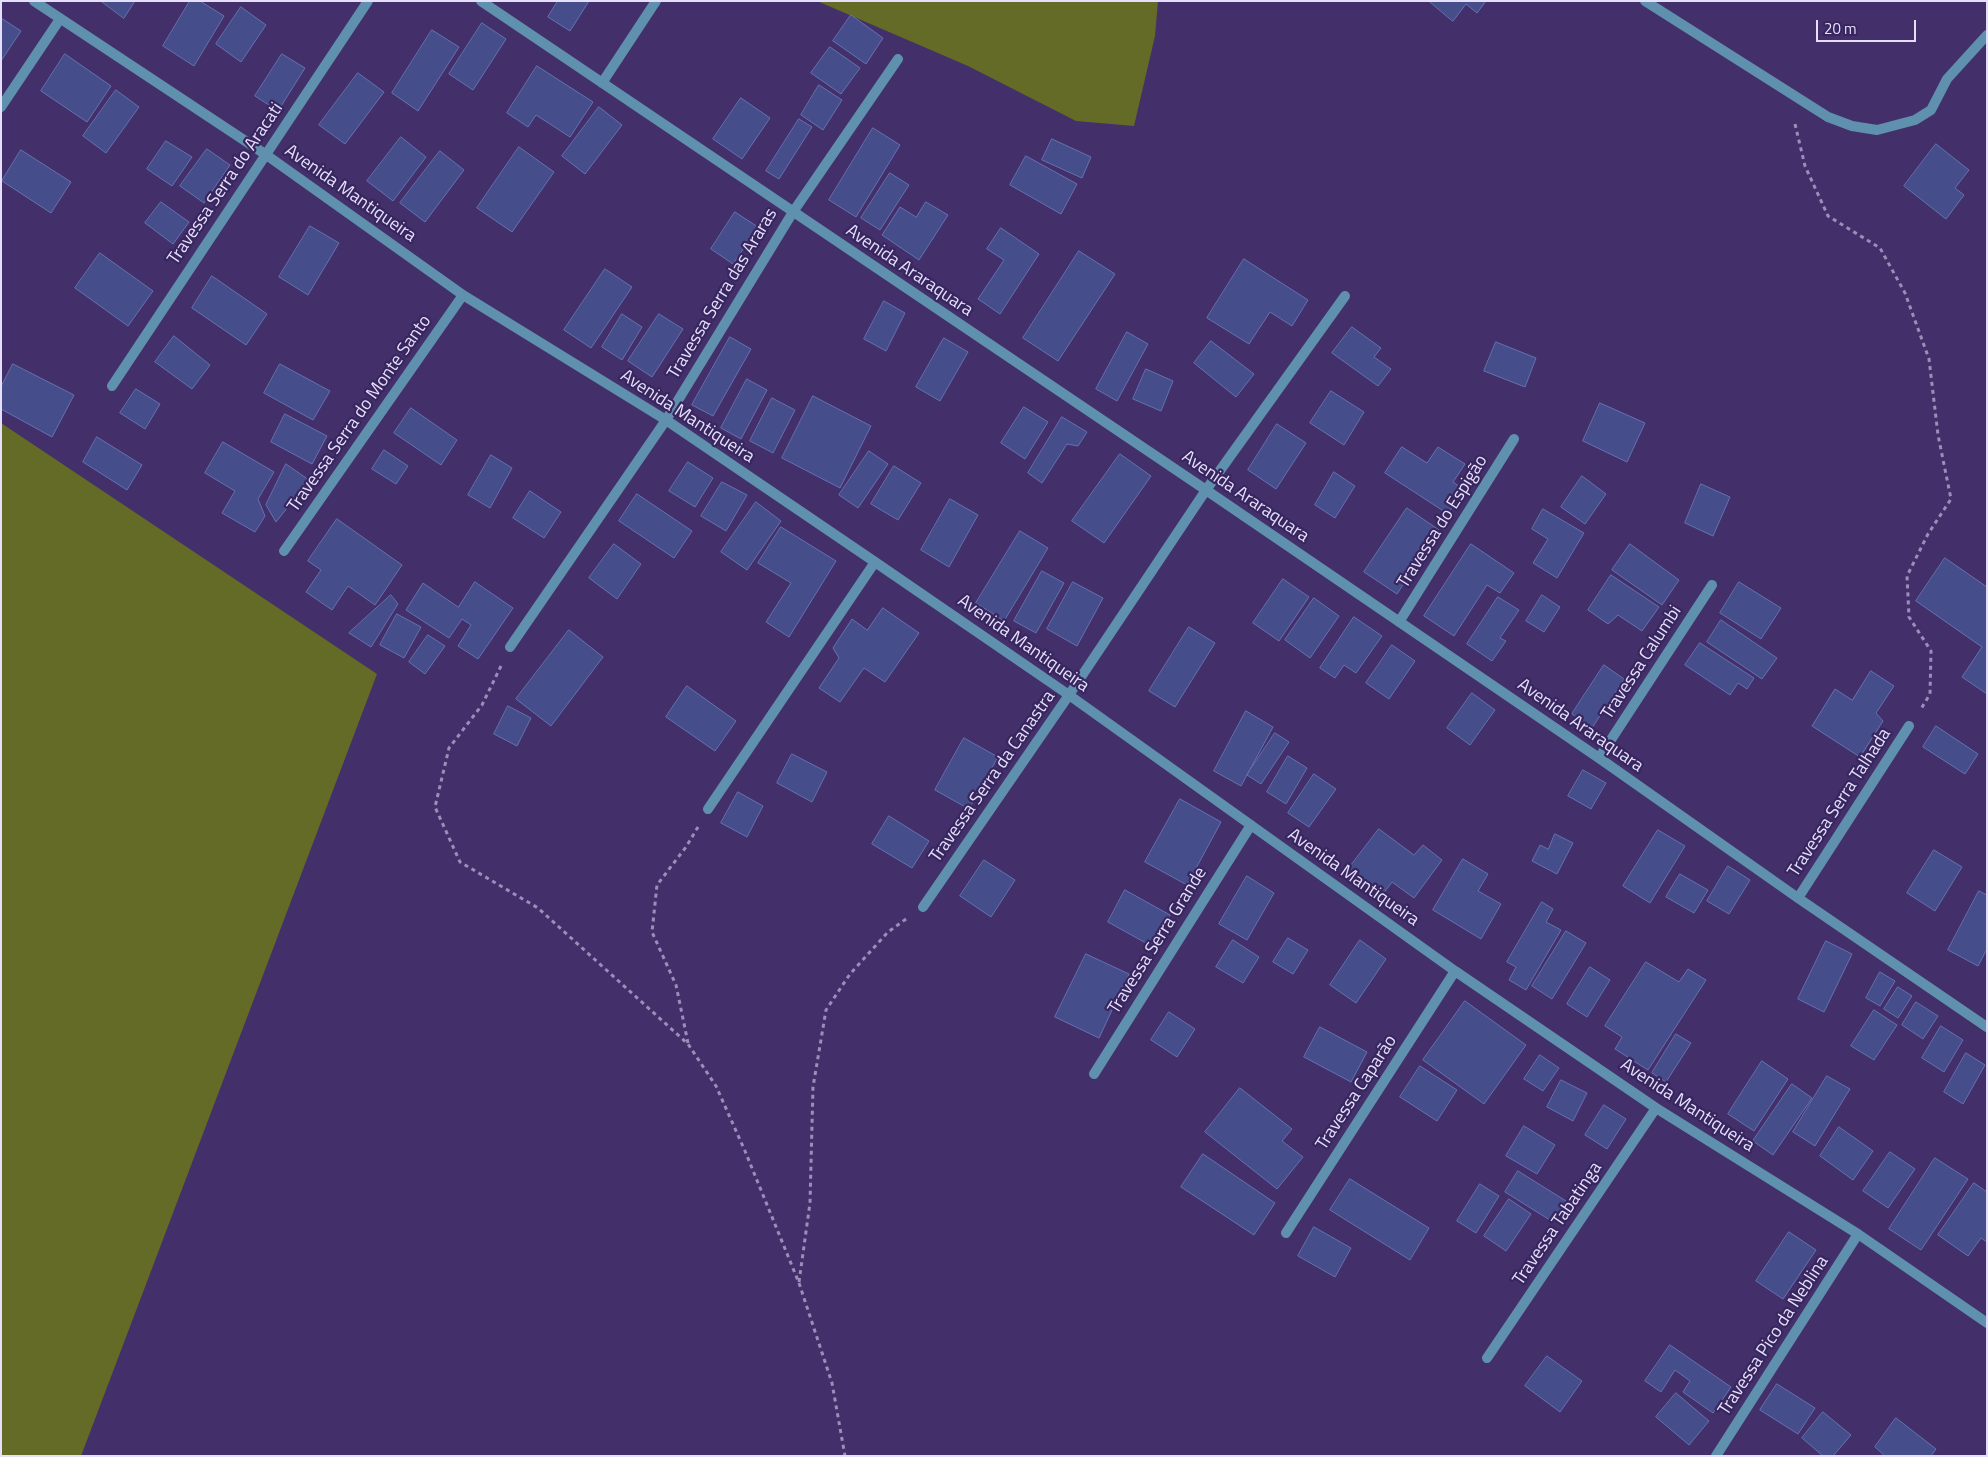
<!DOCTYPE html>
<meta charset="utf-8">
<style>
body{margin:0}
#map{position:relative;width:1988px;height:1457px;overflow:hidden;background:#43306b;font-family:"Titillium Web",sans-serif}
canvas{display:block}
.frame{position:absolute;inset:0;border:2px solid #e5dffc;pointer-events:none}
.scale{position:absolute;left:1816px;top:20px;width:100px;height:22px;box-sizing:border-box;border:2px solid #e5dffc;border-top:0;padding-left:6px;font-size:15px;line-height:18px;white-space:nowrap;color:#e5dffc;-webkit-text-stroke:4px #38265f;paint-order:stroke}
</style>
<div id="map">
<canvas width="1988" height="1457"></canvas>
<div class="frame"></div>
<div class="scale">20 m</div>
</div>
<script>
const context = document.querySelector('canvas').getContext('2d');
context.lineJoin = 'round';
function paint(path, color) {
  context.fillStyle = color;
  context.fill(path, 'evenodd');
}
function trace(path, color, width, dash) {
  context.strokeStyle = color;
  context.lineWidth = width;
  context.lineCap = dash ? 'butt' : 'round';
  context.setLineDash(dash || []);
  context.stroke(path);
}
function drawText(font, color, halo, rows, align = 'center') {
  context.font = font + ' "Titillium Web",sans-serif';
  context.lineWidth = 4.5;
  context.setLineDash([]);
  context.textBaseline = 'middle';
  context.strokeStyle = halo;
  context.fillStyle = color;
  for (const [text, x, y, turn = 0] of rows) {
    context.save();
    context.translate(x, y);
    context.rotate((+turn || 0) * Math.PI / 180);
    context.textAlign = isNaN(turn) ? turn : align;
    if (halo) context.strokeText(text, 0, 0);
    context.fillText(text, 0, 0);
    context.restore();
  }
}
const forest = new Path2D(`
 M817,1h341l-3,35 -21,90 -58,-5 -108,-55z
 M1,423l376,251 -296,782h-80z`);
const building = new Path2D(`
 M101,1h34l-11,17z
 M190,1h10l24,15 -30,50 -31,-20z
 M558,1h31l-19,30 -22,-14z
 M1429,1h57l-9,12 -11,-9 -13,17z
 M241,7l25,18 -25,37 -25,-18z
 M851,15l32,23 -17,26 -33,-23z
 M1,18l20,13 -20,30z
 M482,23l24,16 -33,51 -24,-16z
 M432,30l27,17 -41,64 -26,-18z
 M830,47l30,21 -19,26 -30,-21z
 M65,54l46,32 -24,36 -46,-31z
 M282,54l23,14 -27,43 -23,-15z
 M537,66l56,36 -23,35 -34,-22 -8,12 -21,-14z
 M358,73l26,19 -39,52 -26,-19z
 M819,85l23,15 -19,30 -22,-15z
 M116,90l23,17 -33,46 -23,-17z
 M741,98l29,20 -28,41 -29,-20z
 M599,107l23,18 -37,49 -23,-18z
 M799,119l13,8 -33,52 -13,-8z
 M873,128l27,17 -44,72 -27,-17z
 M401,137l25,20 -33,44 -26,-20z
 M1052,139l39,18 -9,21 -40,-18z
 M166,141l26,16 -20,29 -25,-17z
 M1936,144l33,26 -14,18 9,7 -18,24 -42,-33z
 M519,147l35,25 -42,60 -35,-24z
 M207,149l23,16 -26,38 -24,-17z
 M21,150l50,32 -20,31 -49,-32z
 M440,151l24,19 -39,52 -25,-19z
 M1026,156l51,28 -16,30 -51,-29z
 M890,173l19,12 -29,45 -19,-12z
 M161,202l28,20 -16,22 -28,-21z
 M926,202l22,13 -29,45 -37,-25 18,-28 16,10z
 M735,212l23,15 -25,37 -22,-15z
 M310,226l29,17 -31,52 -29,-18z
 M1001,228l38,26 -39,60 -22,-15 26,-39 -17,-11z
 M1079,251l36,23 -57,87 -35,-23z
 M100,253l53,38 -25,35 -53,-38z
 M1244,259l64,41 -16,26 -22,-14 -21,32 -42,-26z
 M605,269l27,18 -41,61 -27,-18z
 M212,276l55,38 -21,31 -54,-37z
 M884,301l21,12 -19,38 -22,-12z
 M622,314l20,13 -20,33 -20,-13z
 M659,314l24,15 -31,48 -24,-16z
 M1352,327l29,21 -7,9 17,12 -13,17 -46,-33z
 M1127,332l21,12 -31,57 -21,-12z
 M174,336l36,29 -18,24 -37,-27z
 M730,337l21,12 -38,67 -21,-11z
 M944,338l24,14 -28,49 -24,-14z
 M1211,341l43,33 -18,23 -42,-34z
 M1496,342l40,16 -11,29 -41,-16z
 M13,364l61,31 -22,42 -51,-28v-22z
 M280,364l50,27 -17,29 -49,-27z
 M1146,369l27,12 -12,30 -28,-12z
 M747,379l20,11 -26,49 -20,-11z
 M136,389l24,15 -15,25 -25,-16z
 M1331,391l33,21 -20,33 -34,-22z
 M813,396l58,30 -31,62 -58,-30z
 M772,398l23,12 -22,43 -23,-12z
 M1600,403l45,20 -18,39 -44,-21z
 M1024,407l24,15 -23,37 -24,-16z
 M411,408l46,32 -16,25 -47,-32z
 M285,414l42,22 -15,28 -41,-22z
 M1062,417l25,15 -9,14 -11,-2 -25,39 -14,-10z
 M1277,424l29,19 -30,46 -28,-19z
 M97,437l45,28 -15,25 -44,-28z
 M223,442l51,30 -16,27 7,17 -10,16 -33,-19 13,-22 -30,-18z
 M1402,447l25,16 11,-16 27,17 -12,18 10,7 -15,25 -63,-41z
 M384,450l24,16 -12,18 -24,-15z
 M869,451l19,13 -30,44 -19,-13z
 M1120,454l31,22 -47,67 -32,-22z
 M491,455l21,13 -22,40 -22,-13z
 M688,462l25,16 -18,29 -26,-16z
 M286,464l23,16 -33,42 -10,-17z
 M894,466l27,17 -23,37 -27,-16z
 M1334,472l21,14 -20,32 -20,-13z
 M1582,476l24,18 -21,30 -24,-17z
 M722,482l25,13 -21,36 -25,-15z
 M1701,484l29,13 -17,39 -28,-13z
 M530,491l31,21 -17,26 -31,-20z
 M637,494l55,37 -18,27 -55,-37z
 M950,499l28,16 -29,52 -28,-17z
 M756,502l25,19 -34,49 -26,-18z
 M1407,508l32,22 -42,64 -33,-22z
 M1543,509l41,24 -27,45 -24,-15 15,-24 -16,-10z
 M337,519l65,46 -27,40 -27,-19 -16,24 -26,-18 15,-22 -13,-9z
 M781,527l55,34 -47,76 -23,-15 25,-39 -33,-20z
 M1020,531l28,17 -44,73 -28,-18z
 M614,544l27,20 -24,35 -28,-21z
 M1471,544l43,29 -14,20 -13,-8 -33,51 -30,-20z
 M1630,544l49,36 -17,25 -50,-35z
 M1945,558l42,29v107l-25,-17 20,-30 -66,-46z
 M1042,571l22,12 -28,50 -22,-12z
 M1611,575l48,32 -17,24 -24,-16 -10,9 -20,-14z
 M1283,579l26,18 -30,44 -26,-18z
 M475,582l38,26 -35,51 -20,-13 13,-21 -9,-6 -13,19 -43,-28 17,-27 35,24z
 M1073,582l30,16 -26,48 -30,-17z
 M1739,582l42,26 -20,31 -41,-26z
 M391,595l7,9 -27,43 -22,-14z
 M1542,595l18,12 -16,25 -18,-11z
 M1498,597l21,13 -19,28 6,3 -14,20 -25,-17z
 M1314,598l25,18 -29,42 -25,-18z
 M883,608l36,25 -34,49 -21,-14 -24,34 -21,-14 20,-30 -6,-10 19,-29 15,11z
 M397,614l24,13 -17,31 -24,-13z
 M1354,617l28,19 -26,37 -12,-8 -9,13 -15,-10z
 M1721,620l56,38 -15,21 -55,-37z
 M1189,627l26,16 -40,64 -26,-16z
 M569,630l34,27 -52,69 -35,-27z
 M428,635l17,11 -20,28 -16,-12z
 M1700,643l54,35 -7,11 -9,-6 -8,12 -45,-30z
 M1392,645l23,16 -26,38 -23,-16z
 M1604,665l20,14 -32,49 -20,-14z
 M1871,671l23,15 -18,27 7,8 -23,36 -48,-31 23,-37 17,11z
 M687,686l49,35 -21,30 -49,-34z
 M1472,693l23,17 -25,35 -23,-17z
 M508,706l23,12 -14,28 -23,-12z
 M1246,711l27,16 -32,59 -27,-15z
 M1936,726l42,28 -13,20 -42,-27z
 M1275,733l14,9 -28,42 -14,-9z
 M964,738l34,19 -29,52 -34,-19z
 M792,754l35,18 -15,30 -35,-19z
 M1288,756l19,12 -21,36 -19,-12z
 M1583,770l23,13 -15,26 -23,-13z
 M1314,774l22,15 -27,38 -21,-14z
 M738,792l25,14 -16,31 -26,-14z
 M1180,799l41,23 -34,63 -42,-23z
 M889,816l40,25 -17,27 -40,-24z
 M1379,829l35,26 9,-10 19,15 -28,38 -22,-16 -9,12 -34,-26z
 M1658,830l27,16 -35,57 -27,-17z
 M1555,834l18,9 -16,31 -25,-13 8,-16 8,4z
 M1934,850l28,17 -27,44 -28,-18z
 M1463,859l25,15 -10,17 23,13 -20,35 -48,-29z
 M984,860l31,20 -24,37 -31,-21z
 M1728,866l22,14 -21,34 -22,-13z
 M1680,874l28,16 -14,23 -28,-16z
 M1247,876l27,17 -27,47 -28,-16z
 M1125,890l45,25 -17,32 -45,-25z
 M1979,891l8,4v54l-9,17 -30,-16z
 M1542,902l11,7 -7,13 15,8 -35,60 -17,-10 7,-13 -9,-5z
 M1566,931l20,12 -34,56 -20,-13z
 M1288,938l20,12 -15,24 -20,-12z
 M1233,940l26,17 -16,26 -27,-16z
 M1360,940l26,19 -30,44 -26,-18z
 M1826,941l26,13 -28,58 -26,-13z
 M1086,954l43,20 -30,64 -44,-21z
 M1646,962l33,20 9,-13 18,11 -58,90 -33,-21 7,-12 -17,-11z
 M1590,967l20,13 -23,37 -20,-13z
 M1880,972l15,9 -15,25 -14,-8z
 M1898,987l14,9 -14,22 -14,-9z
 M1465,1001l61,44 -42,59 -61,-44z
 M1916,1002l22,14 -15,23 -21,-14z
 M1874,1010l23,15 -23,35 -23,-14z
 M1169,1012l26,17 -18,28 -26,-17z
 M1941,1026l22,14 -19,32 -22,-14z
 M1320,1027l47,25 -16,30 -47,-25z
 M1676,1034l15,9 -25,39 -14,-9z
 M1966,1053l19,12 -22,39 -19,-12z
 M1540,1055l19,13 -16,23 -19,-12z
 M1762,1061l26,18 -34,52 -26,-17z
 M1420,1066l37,24 -20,31 -37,-24z
 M1827,1076l23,13 -35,57 -22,-14z
 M1561,1080l26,13 -14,28 -26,-14z
 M1792,1084l20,14 -39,57 -20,-14z
 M1240,1088l52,41 -10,12 21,16 -26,32 -72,-57z
 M1604,1105l22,14 -19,30 -22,-14z
 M1524,1126l31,19 -18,29 -31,-18z
 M1839,1127l34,24 -20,29 -33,-24z
 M1890,1152l25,17 -27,39 -25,-17z
 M1203,1154l72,49 -21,32 -73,-48z
 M1935,1158l33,21 -47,71 -32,-21z
 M1518,1171l48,30 -13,21 -48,-30z
 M1350,1179l79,49 -19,32 -80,-50z
 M1974,1183l13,9v50l-6,-4 -13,18 -30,-21z
 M1480,1184l19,12 -23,37 -19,-12z
 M1509,1199l22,15 -25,37 -22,-15z
 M1314,1227l37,21 -16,29 -37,-21z
 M1789,1232l27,18 -33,49 -27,-18z
 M1670,1345l61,42 -18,26 -30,-21 7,-11 -15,-11 -14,22 -16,-11z
 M1547,1356l35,25 -22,31 -35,-26z
 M1777,1384l38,24 -17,26 -38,-24z
 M1676,1393l33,28 -20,24 -33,-28z
 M1823,1412l28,23 -18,21h-10l-21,-18z
 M1896,1418l40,31 -5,7h-46l-10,-9z`);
const path = new Path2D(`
 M1795,124l10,42 23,50 52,32 25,45 24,66 9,76 13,64 -23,35 -21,42 2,41 22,34 -1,43 -9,15
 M501,666l-19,39 -33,43 -14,59 25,55 78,46 150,136 28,42 29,65 54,132 33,100 13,73
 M688,1043l-12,-58 -24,-53 5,-47 29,-38 12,-20
 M799,1282l11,-79 3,-116 13,-77 24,-36 38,-42 18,-13`);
const street = new Path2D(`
 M34,1l231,153 198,141 203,125 209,142 194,133 386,276 201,137 202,126 129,89
 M481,1l725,489 393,268 199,140 189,129
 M1645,1l183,116 24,9 25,4 38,-10 16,-10 16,-31 40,-44
 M602,83l54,-82
 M1,107l59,-88
 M112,386l256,-385
 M284,551l179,-256
 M1399,622l115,-183
 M510,647l156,-227 127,-208 105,-153
 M1599,758l113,-173
 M708,809l167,-247
 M1798,898l111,-172
 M923,907l146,-212 137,-205 139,-194
 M1094,1074l157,-249
 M1286,1233l169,-262
 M1487,1358l169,-250
 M1716,1456l142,-222`);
const streetNames = [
 ["Travessa Serra do Aracati",226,184,-56],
 ["Avenida Mantiqueira",350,194,35],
 ["Avenida Araraquara",909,271,34],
 ["Travessa Serra das Araras",723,294,-59],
 ["Travessa Serra do Monte Santo",360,414,-55],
 ["Avenida Mantiqueira",687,417,33],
 ["Avenida Araraquara",1245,497,34],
 ["Travessa do Espigão",1443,522,-58],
 ["Avenida Mantiqueira",1023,644,35],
 ["Travessa Calumbi",1642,663,-57],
 ["Avenida Araraquara",1580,726,35],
 ["Travessa Serra da Canastra",993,777,-55],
 ["Travessa Serra Talhada",1840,803,-57],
 ["Avenida Mantiqueira",1353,878,35],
 ["Travessa Serra Grande",1158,941,-58],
 ["Travessa Caparão",1357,1093,-57],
 ["Avenida Mantiqueira",1687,1106,33],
 ["Travessa Tabatinga",1558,1224,-56],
 ["Travessa Pico da Neblina",1774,1336,-57]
];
paint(forest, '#636b26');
paint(building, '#454e8a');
trace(building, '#6671b0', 1);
trace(path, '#9b8fb9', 3, [4, 4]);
trace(street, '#5f90ad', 10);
drawText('18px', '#e5dffc', '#38265f', streetNames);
</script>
